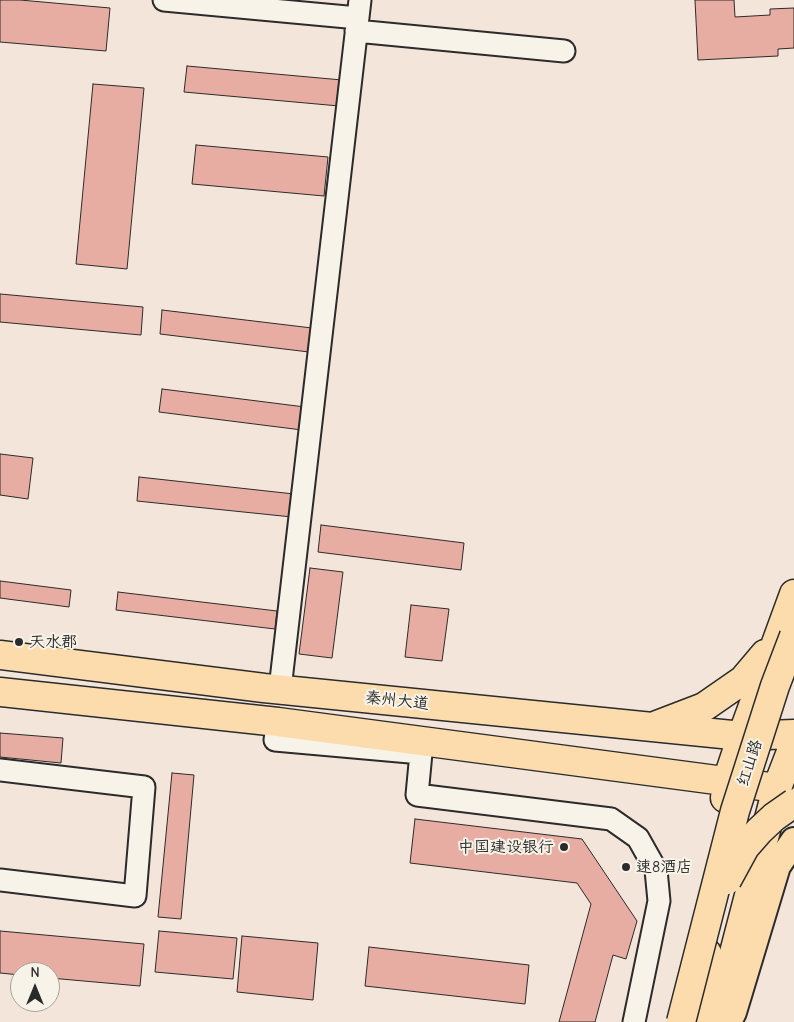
<!DOCTYPE html>
<html>
<head>
<meta charset="utf-8">
<style>
	body { margin:0 }
	#map { position:relative; width:794px; height:1022px; overflow:hidden; background:#f4e5da; font-family:"Comic Neue",sans-serif }
	canvas { display:block }
	.north { position:absolute; left:10px; top:962px; width:50px; height:50px; box-sizing:border-box; background:#f7f3e8; border:1px solid #a5a39c; border-radius:50%; rotate:0deg; font-size:14px; font-weight:700; line-height:20px; text-align:center; color:#2b2b2b }
	.north::after { content:''; display:block; margin:auto; width:18px; height:22px; background:#2b2b2b; clip-path:polygon(50% 0,100% 100%,50% 72%,0 100%) }
</style>
</head>
<body>
<div id="map">
<canvas width="794" height="1022"></canvas>
<div class="north">N</div>
</div>
<script>
const ctx = document.querySelector('canvas').getContext('2d');
ctx.lineJoin = 'round';
function fillPath(path, color) { ctx.fillStyle = color; ctx.fill(path, 'evenodd'); }
const poly = rows => new Path2D(rows.map(r => 'M' + r).join(''));
function strokePath(path, color, width, dash) { ctx.strokeStyle = color; ctx.lineWidth = width; ctx.lineCap = dash ? 'butt' : 'round'; ctx.setLineDash(dash || []); ctx.stroke(path); }
function write(font, color, halo, rows, align = 'center') {
  ctx.font = font + ' "Comic Neue","LXGW WenKai TC",sans-serif'; ctx.lineWidth = 4; ctx.setLineDash([]); ctx.textBaseline = 'middle'; ctx.strokeStyle = halo; ctx.fillStyle = color; for (const [text, x, y, turn = 0] of rows) {
    ctx.save(); ctx.translate(x, y); ctx.rotate((+turn || 0) * Math.PI / 180); ctx.textAlign = isNaN(turn) ? turn : align; if (halo) ctx.strokeText(text, 0, 0); ctx.fillText(text, 0, 0); ctx.restore();
  }
}
const building = poly([
	[0,0,20,0,110,8,106,51,0,42,0,0],
	[695,0,734,0,735,17,770,15,770,9,794,8,794,48,778,49,778,56,698,60,695,0],
	[187,66,342,80,339,106,184,92,187,66],
	[93,84,144,88,127,269,76,264,93,84],
	[196,145,328,157,324,196,192,184,196,145],
	[0,294,143,307,141,335,0,322,0,294],
	[162,310,312,328,309,352,160,334,162,310],
	[162,389,305,407,302,430,159,412,162,389],
	[0,454,33,458,28,499,0,495,0,454],
	[139,477,294,494,292,517,137,501,139,477],
	[321,525,464,543,461,570,318,552,321,525],
	[310,568,343,572,332,658,299,654,310,568],
	[0,581,71,590,69,607,0,598,0,581],
	[118,592,277,611,275,629,116,610,118,592],
	[411,605,449,609,442,661,405,657,411,605],
	[0,733,63,738,61,763,0,757,0,733],
	[172,773,194,775,181,919,158,917,172,773],
	[415,819,582,839,637,921,626,959,613,955,595,1022,559,1022,591,904,577,883,410,863,415,819],
	[0,931,144,944,140,986,50,978,50,972,20,972,20,975,0,973,0,931],
	[159,931,237,938,233,979,155,972,159,931],
	[242,936,318,943,313,1000,237,992,242,936],
	[369,947,529,965,525,1004,365,986,369,947]
]);
const minor = poly([
	[164,0,358,18],
	[356,31,564,51],
	[280,689,360,0],
	[278,722,275,740,421,753,417,795,611,819,638,838,656,870,659,901,634,1022],
	[0,770,144,787,135,896,0,880]
]);
const major = poly([
	[728,1022,733,1012,777,866,794,841]
]);
const highway = poly([
	[0,655,264,688,742,736,794,734],
	[0,692,278,722,777,788],
	[657,725,704,707,743,680,765,654],
	[725,798,727,781,742,736,794,594],
	[702,1022,701,1012,707,953],
	[716,1022,777,788,794,744]
]);
const highwayBridge = poly([
	[727,880,745,847,759,831,774,817,794,803],
	[681,1022,735,811,775,686,794,636]
]);
const markers = [
	[19,642,5,"#2b2b2b"],
	[564,847,5,"#2b2b2b"],
	[626,867,5,"#2b2b2b"]
];
const poiNames = [
	["天水郡",29,642],
	["中国建设银行",554,847,"right"],
	["速8酒店",636,867]
];
const streetNames = [
	["秦州大道",397,701,6],
	["红山路",750,763,-72]
];
fillPath(building, '#e7ada3');
strokePath(building, '#2b2b2b', 1);
strokePath(minor, '#2b2b2b', 25);
strokePath(major, '#2b2b2b', 30);
strokePath(highway, '#2b2b2b', 31);
strokePath(minor, '#f7f3e8', 21);
strokePath(major, '#fcdcac', 26);
strokePath(highway, '#fcdcac', 28);
strokePath(highwayBridge, '#2b2b2b', 31, []);
strokePath(highwayBridge, '#fcdcac', 28);
for (const [x, y, r, color] of markers) { const dot = new Path2D(); dot.arc(x, y, r, 0, 2 * Math.PI); ctx.fillStyle = color; ctx.fill(dot); strokePath(dot, '#f7f3e8', 2); }
write('16px', '#2b2b2b', '#f7f3e8', poiNames, 'left');
write('16px', '#2b2b2b', '#f7f3e8', streetNames);
</script>
</body>
</html>
